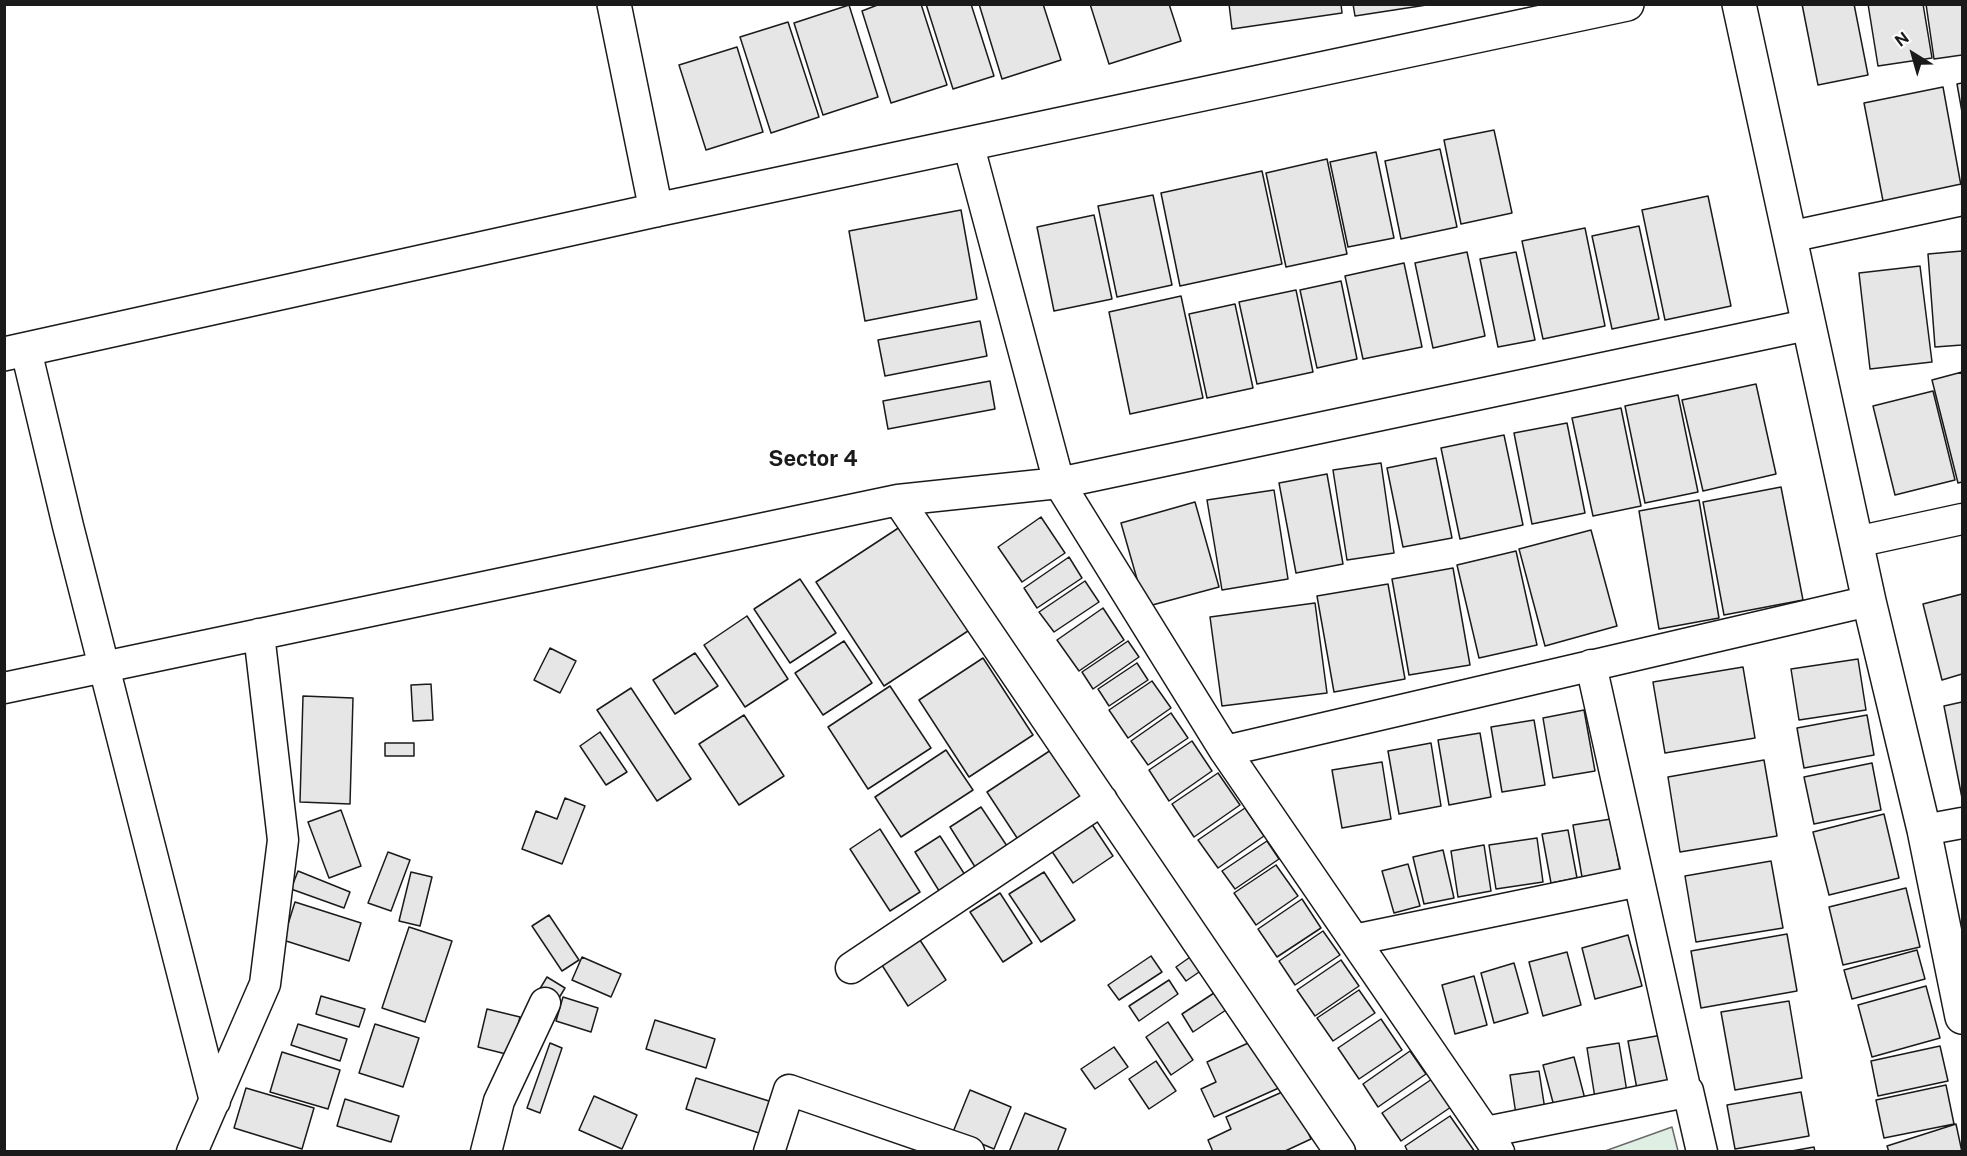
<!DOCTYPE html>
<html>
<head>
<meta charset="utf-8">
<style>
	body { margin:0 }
	#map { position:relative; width:1967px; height:1156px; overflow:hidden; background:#fff; font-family:"Public Sans",sans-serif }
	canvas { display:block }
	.frame { position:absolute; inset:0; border:6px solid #1a1a1a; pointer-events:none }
	.north { position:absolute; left:1883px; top:24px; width:60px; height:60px; -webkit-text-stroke:4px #fff; paint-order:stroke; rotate:323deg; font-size:16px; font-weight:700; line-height:24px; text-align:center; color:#1a1a1a }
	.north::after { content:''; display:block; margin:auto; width:21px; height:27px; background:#1a1a1a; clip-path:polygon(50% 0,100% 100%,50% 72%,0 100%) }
</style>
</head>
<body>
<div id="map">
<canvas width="1967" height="1156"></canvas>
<div class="frame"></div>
<div class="north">N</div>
</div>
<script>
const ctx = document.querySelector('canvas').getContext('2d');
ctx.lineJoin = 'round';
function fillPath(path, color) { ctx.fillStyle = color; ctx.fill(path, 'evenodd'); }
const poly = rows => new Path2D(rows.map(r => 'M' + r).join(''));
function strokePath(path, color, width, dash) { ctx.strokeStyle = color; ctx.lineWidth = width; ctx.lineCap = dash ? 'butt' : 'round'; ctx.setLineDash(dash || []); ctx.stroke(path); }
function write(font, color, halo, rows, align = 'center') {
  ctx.font = font + ' "Public Sans",sans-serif'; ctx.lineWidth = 4.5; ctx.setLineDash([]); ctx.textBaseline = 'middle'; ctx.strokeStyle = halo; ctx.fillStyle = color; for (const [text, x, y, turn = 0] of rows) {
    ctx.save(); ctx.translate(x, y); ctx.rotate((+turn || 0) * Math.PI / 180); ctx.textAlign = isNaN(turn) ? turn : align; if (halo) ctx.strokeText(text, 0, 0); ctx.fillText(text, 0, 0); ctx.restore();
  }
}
const green = poly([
	[1672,1127,1678,1151,1605,1151,1672,1127]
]);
const building = poly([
	[880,4,921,4,947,85,891,103,862,11,880,4],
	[926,4,971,4,994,76,953,89,926,4],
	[979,4,1043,4,1061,60,1002,79,979,4],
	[1090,4,1169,4,1181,41,1109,64,1090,4],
	[1229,4,1341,4,1342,13,1232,29,1229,4],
	[1353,4,1433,4,1355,16,1353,4],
	[1802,4,1854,4,1868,75,1818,85,1802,4],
	[1868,4,1923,4,1932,58,1878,66,1868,4],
	[1926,4,1962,4,1962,55,1934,59,1926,4],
	[849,5,878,97,823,115,794,23,849,5],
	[788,22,819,117,771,133,740,37,788,22],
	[737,47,763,132,706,150,679,65,737,47],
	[1962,83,1962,112,1957,84,1962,83],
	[1943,87,1962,191,1884,206,1864,103,1943,87],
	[1494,130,1512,213,1461,224,1444,140,1494,130],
	[1440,149,1457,227,1401,239,1385,161,1440,149],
	[1376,152,1394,238,1348,247,1330,162,1376,152],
	[1327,159,1347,254,1286,267,1266,173,1327,159],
	[1262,171,1282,264,1180,286,1161,193,1262,171],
	[1153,195,1172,285,1117,297,1098,206,1153,195],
	[1708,196,1731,306,1665,320,1642,210,1708,196],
	[961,210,977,299,865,321,849,231,961,210],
	[1094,215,1112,299,1054,311,1037,227,1094,215],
	[1639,226,1659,319,1612,329,1592,236,1639,226],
	[1585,228,1605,326,1543,339,1522,241,1585,228],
	[1962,251,1962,345,1935,347,1928,254,1962,251],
	[1467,252,1485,336,1433,348,1415,263,1467,252],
	[1516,252,1535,340,1498,347,1480,259,1516,252],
	[1404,263,1422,347,1363,359,1345,276,1404,263],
	[1920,266,1932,362,1870,369,1859,273,1920,266],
	[1341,281,1357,359,1317,368,1300,290,1341,281],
	[1296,290,1313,372,1257,384,1239,302,1296,290],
	[1181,296,1203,398,1130,414,1109,312,1181,296],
	[1235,304,1253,388,1207,398,1189,314,1235,304],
	[980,321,987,356,885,376,878,340,980,321],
	[1962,372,1962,482,1958,483,1932,380,1962,372],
	[990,381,995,409,888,429,883,401,990,381],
	[1756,384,1776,474,1703,491,1682,400,1756,384],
	[1933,391,1955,480,1895,495,1873,406,1933,391],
	[1678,395,1698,492,1645,503,1625,406,1678,395],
	[1621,408,1641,506,1593,516,1572,418,1621,408],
	[1567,423,1585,513,1532,524,1514,433,1567,423],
	[1504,435,1523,525,1460,539,1441,448,1504,435],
	[1436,458,1452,538,1403,547,1387,468,1436,458],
	[1381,463,1394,553,1347,560,1333,470,1381,463],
	[1327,474,1343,564,1296,573,1279,483,1327,474],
	[1781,487,1803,600,1724,615,1703,502,1781,487],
	[1274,490,1288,579,1222,590,1207,500,1274,490],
	[1699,500,1719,618,1659,629,1639,511,1699,500],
	[1195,502,1219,587,1145,607,1121,523,1195,502],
	[1041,517,1065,553,1022,582,998,547,1041,517],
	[903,525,971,629,884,686,816,582,903,525],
	[1591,530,1617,626,1545,646,1519,549,1591,530],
	[1516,551,1537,645,1479,658,1457,565,1516,551],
	[1069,557,1082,578,1037,608,1024,588,1069,557],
	[1453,568,1470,665,1409,675,1392,579,1453,568],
	[800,579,836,633,790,663,754,609,800,579],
	[1085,581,1099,602,1054,632,1039,612,1085,581],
	[1388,584,1405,679,1334,692,1317,596,1388,584],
	[1962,594,1962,674,1942,680,1923,604,1962,594],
	[1315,603,1327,693,1222,706,1210,617,1315,603],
	[1103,608,1124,640,1079,671,1057,640,1103,608],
	[747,616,788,679,745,707,704,645,747,616],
	[844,641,872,683,823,715,795,673,844,641],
	[1128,641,1139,657,1093,689,1082,672,1128,641],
	[550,648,576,661,560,693,534,680,550,648],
	[695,653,718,686,675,714,653,680,695,653],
	[983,658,1033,735,969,777,919,700,983,658],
	[1858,659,1866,710,1799,720,1791,669,1858,659],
	[1137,663,1148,680,1109,706,1098,689,1137,663],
	[1743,667,1755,738,1665,753,1653,682,1743,667],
	[1152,681,1171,708,1128,738,1109,710,1152,681],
	[431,684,433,720,413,721,411,685,431,684],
	[890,686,931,748,868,789,828,727,890,686],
	[631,688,691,779,657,801,597,710,631,688],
	[303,696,353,698,350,804,300,802,303,696],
	[1962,702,1962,798,1944,706,1962,702],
	[1584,710,1595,771,1553,778,1543,718,1584,710],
	[1171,713,1188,738,1148,765,1131,741,1171,713],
	[744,715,784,776,739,805,699,744,744,715],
	[1867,715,1874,755,1804,768,1797,728,1867,715],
	[1534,720,1545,785,1502,792,1491,727,1534,720],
	[600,732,627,772,606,785,580,746,600,732],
	[1480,733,1491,797,1449,805,1438,740,1480,733],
	[1192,741,1212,771,1169,801,1149,770,1192,741],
	[385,743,414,743,414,756,385,756,385,743],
	[1431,743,1441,806,1399,814,1388,751,1431,743],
	[946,750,973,790,901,837,875,797,946,750],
	[1051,750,1087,805,1023,847,987,792,1051,750],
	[1764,760,1777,836,1680,852,1668,777,1764,760],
	[1382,762,1391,819,1342,828,1332,770,1382,762],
	[1872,763,1881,810,1814,824,1804,777,1872,763],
	[1218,773,1240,805,1194,837,1172,804,1218,773],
	[565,798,585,806,562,864,522,849,536,811,557,819,565,798],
	[981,807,1009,849,977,870,950,827,981,807],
	[1245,808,1264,836,1218,868,1198,840,1245,808],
	[341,810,361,866,329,878,308,822,341,810],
	[1884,814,1899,878,1829,895,1813,832,1884,814],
	[1611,819,1620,870,1582,877,1573,825,1611,819],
	[1091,823,1113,856,1073,883,1051,850,1091,823],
	[880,829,920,892,890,911,850,849,880,829],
	[1568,830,1577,878,1551,883,1542,834,1568,830],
	[940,836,967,878,941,894,915,852,940,836],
	[1537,838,1543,882,1496,889,1489,845,1537,838],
	[1267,841,1279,859,1235,889,1222,871,1267,841],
	[1484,845,1491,891,1458,897,1451,851,1484,845],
	[1443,850,1454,898,1424,904,1413,857,1443,850],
	[388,852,410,860,391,911,368,903,388,852],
	[1771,861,1783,928,1696,942,1685,876,1771,861],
	[1408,864,1420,906,1394,913,1382,871,1408,864],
	[1276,865,1298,896,1256,925,1234,893,1276,865],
	[298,871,350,892,344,908,291,889,298,871],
	[411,872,432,877,420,926,399,921,411,872],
	[1044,872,1075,920,1041,942,1009,894,1044,872],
	[1906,888,1920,947,1843,965,1829,907,1906,888],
	[1000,893,1032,943,1003,962,970,912,1000,893],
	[1302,899,1321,928,1277,957,1258,929,1302,899],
	[295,902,361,923,349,961,283,940,295,902],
	[549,915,579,960,562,971,532,926,549,915],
	[409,927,452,941,425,1022,382,1008,409,927],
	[1323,931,1340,955,1295,985,1279,961,1323,931],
	[1787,934,1797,991,1701,1008,1691,951,1787,934],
	[1628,935,1642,986,1595,999,1582,948,1628,935],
	[918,937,946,980,908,1006,880,962,918,937],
	[1917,950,1925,979,1852,999,1844,970,1917,950],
	[1567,952,1581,1005,1543,1016,1529,962,1567,952],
	[1193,955,1202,970,1186,981,1176,967,1193,955],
	[1151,956,1162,972,1119,1000,1108,985,1151,956],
	[582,957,621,974,611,997,572,980,582,957],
	[1341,960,1359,986,1315,1016,1297,990,1341,960],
	[1514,963,1528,1013,1494,1023,1481,973,1514,963],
	[1474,976,1487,1025,1455,1034,1442,985,1474,976],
	[547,977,565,988,544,1023,526,1012,547,977],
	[1169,980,1178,994,1139,1021,1129,1006,1169,980],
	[1926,986,1940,1038,1872,1057,1858,1005,1926,986],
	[1359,990,1375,1013,1333,1041,1317,1018,1359,990],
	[1214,993,1226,1010,1193,1032,1182,1014,1214,993],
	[321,996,365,1009,359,1027,316,1014,321,996],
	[563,997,598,1008,591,1032,556,1021,563,997],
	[1789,1001,1802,1078,1735,1090,1721,1012,1789,1001],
	[487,1009,520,1017,510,1055,478,1047,487,1009],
	[1381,1019,1402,1050,1359,1079,1338,1048,1381,1019],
	[655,1020,715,1039,706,1068,646,1049,655,1020],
	[1168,1022,1193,1060,1171,1075,1146,1037,1168,1022],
	[298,1024,347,1039,340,1061,291,1045,298,1024],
	[375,1024,419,1038,403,1087,359,1073,375,1024],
	[1662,1035,1670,1083,1637,1089,1628,1041,1662,1035],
	[1259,1038,1281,1087,1214,1117,1201,1089,1216,1082,1207,1062,1259,1038],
	[550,1043,562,1048,540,1113,527,1108,550,1043],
	[1619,1043,1627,1092,1595,1098,1587,1048,1619,1043],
	[1940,1046,1948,1081,1878,1096,1871,1061,1940,1046],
	[1114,1047,1128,1067,1095,1089,1081,1069,1114,1047],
	[1410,1051,1426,1074,1378,1107,1363,1084,1410,1051],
	[282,1052,340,1070,328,1109,270,1092,282,1052],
	[1574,1057,1586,1103,1555,1110,1543,1065,1574,1057],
	[1156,1061,1176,1091,1149,1109,1129,1079,1156,1061],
	[1539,1071,1546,1116,1517,1121,1510,1075,1539,1071],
	[696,1078,772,1102,762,1134,686,1109,696,1078],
	[1432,1079,1451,1107,1401,1141,1382,1113,1432,1079],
	[1946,1085,1954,1124,1884,1138,1876,1100,1946,1085],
	[246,1088,314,1108,302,1149,234,1128,246,1088],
	[1289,1089,1311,1139,1283,1152,1213,1152,1208,1140,1231,1129,1226,1117,1289,1089],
	[970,1090,1011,1107,994,1149,953,1132,970,1090],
	[1801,1092,1809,1136,1735,1149,1727,1105,1801,1092],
	[594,1096,637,1115,622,1149,579,1130,594,1096],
	[345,1099,399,1116,391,1142,337,1126,345,1099],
	[1025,1113,1066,1129,1057,1152,1009,1152,1025,1113],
	[1450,1116,1475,1152,1408,1152,1405,1146,1450,1116],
	[1956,1124,1962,1152,1889,1152,1887,1146,1956,1124],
	[1814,1147,1815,1152,1786,1152,1814,1147]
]);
const street = poly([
	[968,143,1059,483,1225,751,1499,1152],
	[1789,237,1962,200],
	[26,350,68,526,215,1101],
	[898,500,1340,1152],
	[1856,542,1962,519],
	[1591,665,1686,1092,1688,1091,1702,1152],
	[4,688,898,500,1059,483,1807,325],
	[1225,751,1869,601],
	[1924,830,1962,823],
	[1354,940,1639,881],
	[851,968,1102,800],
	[1486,1132,1686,1092],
	[192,1152,265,984,283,840,259,634],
	[486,1152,499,1101,545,1003],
	[769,1152,789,1090,969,1152]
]);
const secondary = poly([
	[614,4,656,210],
	[1739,4,1869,601,1924,830,1962,1017],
	[4,354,656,210,1627,4]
]);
const districtNames = [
	["Sector 4",813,459]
];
fillPath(green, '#e0efe3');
strokePath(green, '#6a6a6a', 1.5);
fillPath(building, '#e6e6e6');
strokePath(building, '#1a1a1a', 1.5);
strokePath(street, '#1a1a1a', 33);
strokePath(secondary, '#1a1a1a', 36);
strokePath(street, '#fff', 30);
strokePath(secondary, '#fff', 33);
write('bold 22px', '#1a1a1a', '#fff', districtNames);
</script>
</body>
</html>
